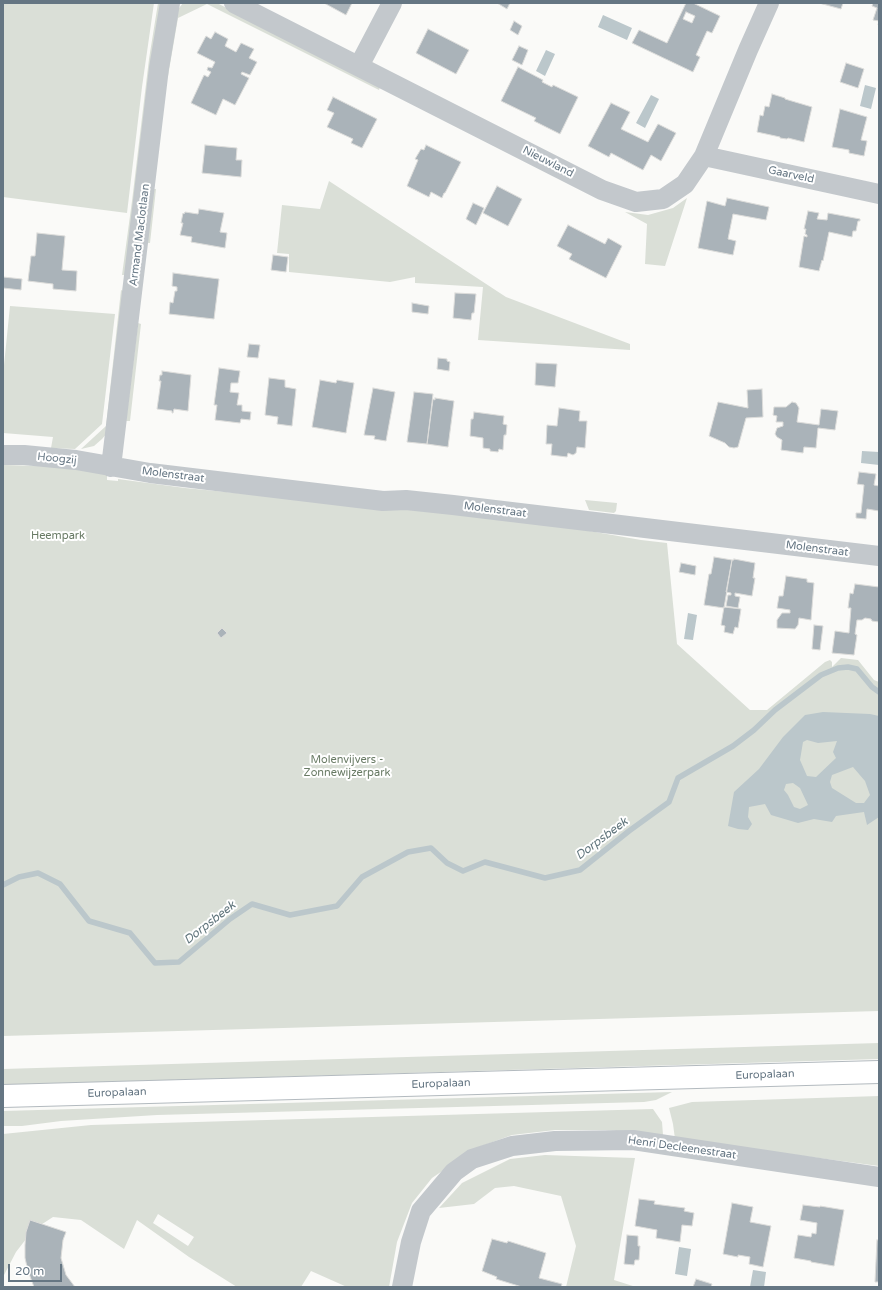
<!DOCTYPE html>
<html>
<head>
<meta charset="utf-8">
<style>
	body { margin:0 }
	#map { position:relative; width:882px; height:1290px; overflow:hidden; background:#fafaf8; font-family:"Varela Round",sans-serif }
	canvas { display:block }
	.frame { position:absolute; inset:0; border:4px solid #657683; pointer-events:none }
	.scale { position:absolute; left:8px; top:1264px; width:54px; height:18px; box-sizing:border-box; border:2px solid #657683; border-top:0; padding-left:5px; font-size:12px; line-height:14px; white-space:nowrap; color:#657683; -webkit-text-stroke:3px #fff; paint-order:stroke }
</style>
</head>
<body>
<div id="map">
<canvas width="882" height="1290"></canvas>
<div class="frame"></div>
<div class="scale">20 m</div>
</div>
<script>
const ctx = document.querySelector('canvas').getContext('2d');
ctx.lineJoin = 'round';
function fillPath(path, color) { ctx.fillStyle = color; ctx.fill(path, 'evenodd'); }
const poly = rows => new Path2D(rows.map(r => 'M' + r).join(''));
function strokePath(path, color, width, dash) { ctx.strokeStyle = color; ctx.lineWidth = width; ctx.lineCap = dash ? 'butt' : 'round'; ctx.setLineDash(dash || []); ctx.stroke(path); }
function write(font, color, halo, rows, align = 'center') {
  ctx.font = font + ' "Varela Round",sans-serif'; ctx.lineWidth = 4; ctx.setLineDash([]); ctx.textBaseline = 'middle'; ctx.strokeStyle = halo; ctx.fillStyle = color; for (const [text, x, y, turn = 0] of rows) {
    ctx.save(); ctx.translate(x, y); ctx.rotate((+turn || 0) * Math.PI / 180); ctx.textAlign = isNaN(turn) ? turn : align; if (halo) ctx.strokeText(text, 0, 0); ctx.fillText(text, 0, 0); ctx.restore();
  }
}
const green = poly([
	[3,3,154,3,142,87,127,213,3,197],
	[158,3,161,3,126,275,122,275,132,201,149,59],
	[183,3,217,3,380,87,379,90,207,4,178,18,168,76,166,76,176,12],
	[329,181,506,297,630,344,630,350,478,340,483,287,415,283,415,277,390,282,289,272,289,254,277,253,282,205,320,209],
	[153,189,156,189,150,243,146,243],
	[687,198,665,266,645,264,647,224,625,212,648,215,673,208],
	[121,290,125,292,108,432,102,439,94,446,81,449,106,426],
	[10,306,115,314,102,424,75,449,51,448,53,437,3,433,3,375],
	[138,323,141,324,130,421,126,421],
	[4,465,43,466,89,470,107,475,107,480,118,481,118,479,185,488,544,523,641,540,667,543,677,644,750,710,767,710,825,662,830,660,832,662,832,667,841,658,858,660,874,680,879,682,879,1011,3,1036],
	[585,500,617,503,616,511,614,513,589,510],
	[879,1043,879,1059,3,1085,3,1069],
	[672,1092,656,1100,644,1102,157,1115,61,1121,22,1126,3,1126,3,1111],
	[879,1096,879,1166,675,1139,673,1124,669,1108,692,1102],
	[653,1109,662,1122,663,1135,605,1130,555,1130,512,1135,476,1148,432,1178,412,1203,397,1242,389,1287,347,1287,311,1271,301,1287,237,1287,189,1257,137,1220,124,1249,81,1220,53,1217,33,1230,16,1252,3,1277,3,1134,91,1125],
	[158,1214,194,1237,188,1246,153,1223],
	[545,1155,635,1158,614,1280,636,1287,566,1287,576,1246,561,1196,514,1186,495,1188,474,1204,439,1208,462,1183,510,1159]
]);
const water = poly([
	[603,15,632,28,627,40,598,27],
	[546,50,555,54,545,76,536,71],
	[865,85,876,88,871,109,860,106],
	[651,95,659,99,645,128,636,123],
	[862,451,879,452,879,465,861,463],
	[688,613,697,615,693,640,684,639],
	[823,712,870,714,879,716,879,817,867,825,864,812,836,816,832,822,814,819,798,823,771,815,765,804,749,807,748,817,752,824,748,830,738,829,728,826,734,792,759,769,783,737,805,715],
	[807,740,818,743,837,741,833,752,836,758,816,777,807,776,800,760,803,742],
	[853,767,865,781,870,795,864,803,856,803,832,788,830,782,832,775],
	[793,783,800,788,808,805,800,809,794,807,788,795,784,790,786,784],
	[679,1247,691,1249,687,1276,675,1274],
	[753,1270,766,1272,764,1287,750,1287]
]);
const stream = poly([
	[3,885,19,877,38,873,60,884,89,921,130,933,155,963,179,962,230,919,252,904,290,915,337,906,362,877,408,852,431,848,447,863,463,871,485,862,545,878,580,870,629,831,669,802,678,778,733,746,754,730,775,710,821,675,838,668,848,667,857,669,872,687,879,692]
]);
const building = poly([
	[324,3,352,3,346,15,324,3],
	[497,3,510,3,507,9,497,3],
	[686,3,693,3,720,16,712,33,707,31,696,55,700,57,693,72,632,43,639,30,667,43,686,3],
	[686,12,695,16,692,23,683,19,686,12],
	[819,3,824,4,843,3,841,9,819,3],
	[873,3,879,3,879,25,878,25,879,21,873,20,877,8,872,6,873,3],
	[514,21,522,26,518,35,510,30,514,21],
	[428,29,469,50,456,74,416,53,428,29],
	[215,32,228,39,225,46,236,52,241,43,254,49,249,58,257,62,250,75,242,72,241,74,249,78,235,105,223,99,216,115,191,103,204,75,208,77,211,72,207,70,208,67,212,68,215,62,197,53,206,36,211,39,215,32],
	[519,46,528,50,522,65,512,60,519,46],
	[846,63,864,69,858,88,840,82,846,63],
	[518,67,543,80,542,82,552,87,553,85,578,97,560,134,534,121,536,118,501,101,518,67],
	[772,94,785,98,785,99,812,107,804,142,788,138,787,139,780,138,780,137,757,132,760,115,763,116,765,106,769,107,772,94],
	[333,97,377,119,362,148,351,143,353,139,327,127,334,113,327,110,333,97],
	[611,103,630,112,621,129,648,142,658,124,676,133,661,161,651,155,643,170,611,153,609,157,588,146,611,103],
	[840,109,867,117,861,140,867,141,864,156,849,153,849,150,832,147,840,109],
	[205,145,237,148,236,160,242,160,241,177,202,173,205,145],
	[426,145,461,162,445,193,444,193,442,198,431,192,429,197,407,186,418,160,415,159,421,149,424,150,426,145],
	[497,186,522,199,508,226,483,213,497,186],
	[727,198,769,207,766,220,733,214,728,239,736,241,733,255,698,248,707,201,725,206,727,198],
	[473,203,484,208,476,225,466,219,473,203],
	[199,209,224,213,220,232,227,233,225,248,191,242,192,237,180,235,183,223,181,223,183,213,184,214,185,212,198,214,199,209],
	[808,211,819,213,817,219,827,220,828,213,860,219,860,221,858,221,856,231,853,231,852,237,829,232,823,261,822,260,819,271,799,267,804,236,807,237,807,235,805,234,806,229,804,229,808,211],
	[568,225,605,244,608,238,622,246,606,278,569,259,572,254,557,246,568,225],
	[37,233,65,236,62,270,77,271,76,291,53,289,53,284,28,281,31,256,35,256,37,233],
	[273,255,288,257,286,272,271,270,273,255],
	[173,273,219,279,214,319,169,314,170,302,173,303,175,291,177,291,177,287,172,286,173,273],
	[3,277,22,279,21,290,3,288,3,277],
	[455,293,476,294,474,313,472,313,471,320,453,318,455,293],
	[412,303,429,306,428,314,412,312,412,303],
	[249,344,260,345,258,358,247,357,249,344],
	[438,358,447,359,447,361,450,362,449,371,437,369,438,358],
	[536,363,557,364,555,387,535,385,536,363],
	[219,368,240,371,238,383,231,383,230,392,239,393,237,405,242,405,242,411,251,412,250,420,241,419,240,423,215,420,217,405,214,405,219,368],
	[162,371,191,375,188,411,174,409,173,413,172,413,172,411,157,409,161,381,159,381,160,375,162,375,162,371],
	[269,378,285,380,285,387,296,389,292,426,277,424,278,417,265,415,269,378],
	[320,380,336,383,337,380,354,383,346,433,312,427,320,380],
	[373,388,395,392,386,441,374,439,375,436,364,435,373,388],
	[762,389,763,417,746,418,738,447,734,448,729,447,725,443,709,436,718,402,748,408,747,390,762,389],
	[414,392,433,394,427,444,407,442,414,392],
	[435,398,454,401,448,447,427,444,433,399,435,400,435,398],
	[792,402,796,403,799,408,797,422,819,425,821,409,838,411,835,430,818,428,816,448,804,447,803,453,781,450,782,440,777,437,775,434,777,428,783,426,783,422,776,422,777,416,773,415,774,407,786,407,792,402],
	[559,408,580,411,579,421,587,421,585,448,577,447,576,453,573,455,568,453,567,457,551,455,552,444,546,444,547,425,557,426,559,408],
	[474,412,504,416,503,424,507,425,506,435,504,435,503,450,499,449,498,452,490,451,490,449,483,448,483,438,470,436,471,419,473,419,474,412],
	[859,472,876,474,874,485,879,486,879,511,867,509,866,519,856,518,856,513,861,513,864,485,857,484,859,472],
	[714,557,732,560,724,608,704,605,709,574,711,574,714,557],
	[734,559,755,563,753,578,755,578,752,596,735,593,735,596,740,597,738,608,726,606,728,595,731,595,731,593,726,592,732,560,734,560,734,559],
	[681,563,696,566,695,575,679,572,681,563],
	[786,576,807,579,807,582,814,583,811,620,799,618,798,625,795,629,777,628,777,620,782,613,790,613,790,610,777,608,779,596,783,596,786,576],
	[855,584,879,587,879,622,872,621,871,619,865,618,862,620,857,620,855,634,857,635,854,655,832,653,835,631,849,633,851,608,848,608,850,593,853,594,855,584],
	[724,607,741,609,738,628,735,627,733,634,724,632,725,626,721,625,724,607],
	[814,625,823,626,820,650,812,649,814,625],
	[222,628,227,633,221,638,217,633,222,628],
	[639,1199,655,1201,654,1204,685,1208,684,1211,694,1213,692,1226,682,1225,680,1242,656,1238,657,1230,635,1226,639,1199],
	[732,1203,753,1207,750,1222,771,1226,763,1267,749,1264,750,1257,738,1255,738,1257,723,1254,732,1203],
	[803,1205,820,1207,820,1206,844,1210,834,1266,811,1262,811,1261,794,1258,798,1235,811,1237,812,1233,816,1234,817,1223,800,1220,803,1205],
	[30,1220,66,1232,63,1240,61,1258,66,1275,75,1287,34,1287,28,1271,25,1258,25,1245,26,1232,30,1220],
	[627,1235,638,1236,638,1246,640,1246,639,1260,635,1260,634,1265,624,1264,627,1235],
	[492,1239,507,1243,508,1241,546,1253,539,1278,562,1284,561,1287,522,1287,496,1279,497,1277,482,1271,492,1239],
	[877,1240,879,1240,879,1282,875,1282,877,1240],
	[696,1279,712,1284,711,1287,693,1287,696,1279]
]);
const minor = poly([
	[234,3,602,190,636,202,663,199,685,184,704,156,748,50,769,3],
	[359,66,392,3],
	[704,156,879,194],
	[3,455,24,455,76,460,150,473,383,501,406,500,453,505,879,556],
	[111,467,159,68,170,3],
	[402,1287,411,1242,421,1211,454,1172,472,1159,512,1146,555,1141,633,1140,879,1177]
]);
const secondary = poly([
	[3,1096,879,1072]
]);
const streetNames = [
	["Nieuwland",548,162,27],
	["Gaarveld",791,175,12],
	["Armand Maclotlaan",140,235,-83],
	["Hoogzij",57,459,6],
	["Molenstraat",173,475,7],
	["Molenstraat",495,510,7],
	["Molenstraat",817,549,7],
	["Europalaan",765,1075,-2],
	["Europalaan",441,1084,-2],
	["Europalaan",117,1093,-2],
	["Henri Decleenestraat",682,1148,8]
];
const parkNames = [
	["Heempark",58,536],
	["Molenvijvers -",347,760],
	["Zonnewijzerpark",347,773]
];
const waterNames = [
	["Dorpsbeek",602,839,-37],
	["Dorpsbeek",210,923,-38]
];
fillPath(green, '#dadfd7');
fillPath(water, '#bbc7cb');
strokePath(stream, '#bbc7cb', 5.5);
fillPath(building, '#aab3b9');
strokePath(building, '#dcdcda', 1);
strokePath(secondary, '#b3babf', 24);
strokePath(minor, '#c3c8cc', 20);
strokePath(secondary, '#fff', 22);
write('11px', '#657683', '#fff', streetNames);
write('11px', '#687a64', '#fff', parkNames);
write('italic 12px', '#60757c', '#fff', waterNames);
</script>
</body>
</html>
